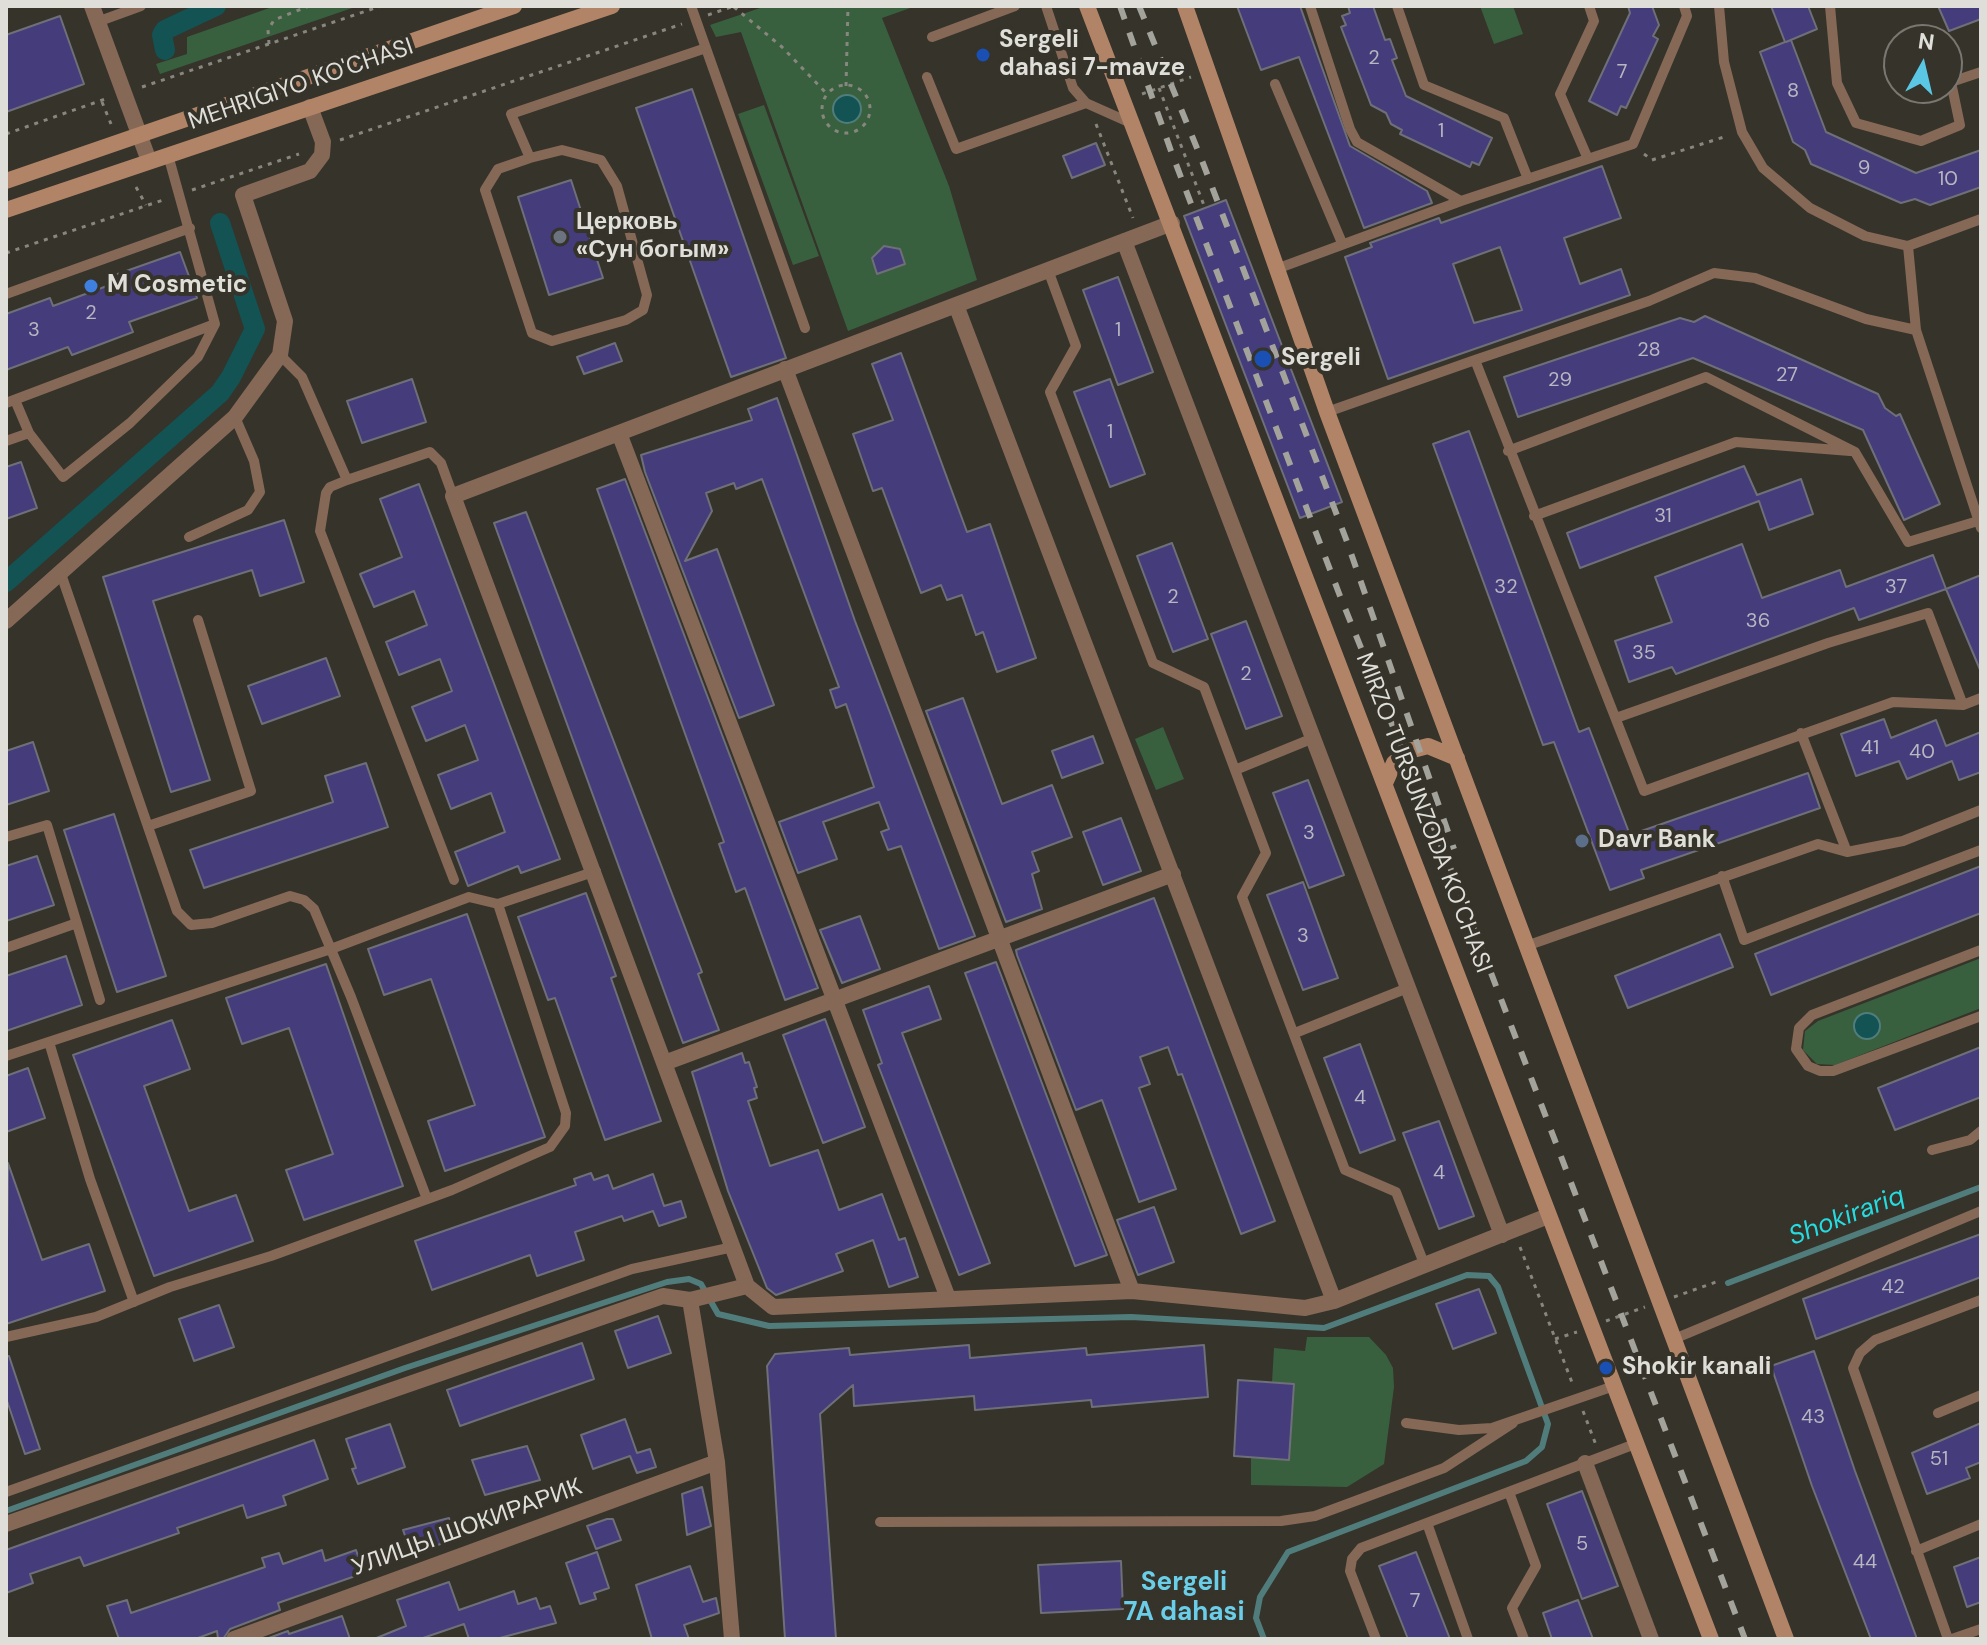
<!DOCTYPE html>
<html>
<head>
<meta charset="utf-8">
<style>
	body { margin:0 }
	#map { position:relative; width:1987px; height:1645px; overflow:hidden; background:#35332a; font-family:"DM Sans",sans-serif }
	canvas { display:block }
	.frame { position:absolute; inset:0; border:8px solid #dfded8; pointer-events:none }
	.north { position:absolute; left:1883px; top:24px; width:80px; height:80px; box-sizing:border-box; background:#35332a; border:2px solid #797770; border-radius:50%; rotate:8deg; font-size:22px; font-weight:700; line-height:32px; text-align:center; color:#dfded8 }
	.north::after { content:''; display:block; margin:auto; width:28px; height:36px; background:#5ac8e5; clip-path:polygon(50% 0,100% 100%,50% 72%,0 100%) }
</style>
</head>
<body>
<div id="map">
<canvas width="1987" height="1645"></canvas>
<div class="frame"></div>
<div class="north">N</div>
</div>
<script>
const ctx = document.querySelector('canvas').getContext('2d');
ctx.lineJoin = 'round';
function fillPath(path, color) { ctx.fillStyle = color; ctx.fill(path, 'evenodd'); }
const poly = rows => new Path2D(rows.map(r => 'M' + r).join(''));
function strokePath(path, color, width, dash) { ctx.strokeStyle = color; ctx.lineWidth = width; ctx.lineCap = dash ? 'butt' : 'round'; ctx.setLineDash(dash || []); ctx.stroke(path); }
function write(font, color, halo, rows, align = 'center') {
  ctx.font = font + ' "DM Sans",sans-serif'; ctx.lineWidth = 8; ctx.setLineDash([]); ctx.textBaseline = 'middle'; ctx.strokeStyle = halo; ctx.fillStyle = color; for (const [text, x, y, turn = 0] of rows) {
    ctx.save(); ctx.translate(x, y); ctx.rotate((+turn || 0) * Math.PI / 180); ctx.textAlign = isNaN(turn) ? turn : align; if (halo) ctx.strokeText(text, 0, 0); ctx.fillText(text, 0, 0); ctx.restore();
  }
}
const green = poly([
	[275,6,358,6,160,74,156,64,187,54,187,37],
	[766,6,916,6,882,18,949,186,977,280,848,331,741,32,716,37,710,25],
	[1480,6,1513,6,1523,34,1494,44],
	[764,105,819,256,793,265,738,114],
	[1163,727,1184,779,1156,790,1135,739],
	[1981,958,1981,1008,1835,1065,1817,1064,1803,1050,1805,1031,1818,1021],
	[1307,1337,1369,1337,1386,1355,1393,1368,1394,1387,1384,1464,1347,1487,1251,1485,1251,1457,1289,1459,1294,1384,1272,1382,1274,1348,1305,1351]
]);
const water = poly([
	'833 109a14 14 0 1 1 28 0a14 14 0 1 1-28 0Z',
	'1854 1026a13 13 0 1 1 26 0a13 13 0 1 1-26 0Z'
]);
const stream = poly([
	[1728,1283,1981,1187],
	[6,1511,405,1368,667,1282,689,1279,701,1284,718,1314,769,1326,1131,1317,1324,1328,1467,1275,1489,1276,1498,1287,1548,1424,1542,1447,1526,1461,1288,1552,1260,1597,1256,1618,1264,1639]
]);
const canal = poly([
	[165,50,162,35,165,30,216,6],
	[6,582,220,393,231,377,255,329,220,223]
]);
const building = poly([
	[1237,6,1300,6,1350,146,1427,191,1432,203,1364,228,1299,57,1261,70,1237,6],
	[1348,6,1373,6,1385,40,1390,39,1397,58,1392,60,1406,96,1492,138,1479,165,1472,162,1470,167,1400,134,1402,130,1391,124,1386,113,1371,105,1341,27,1346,25,1342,16,1350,13,1348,6],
	[1628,6,1652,6,1659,25,1653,36,1658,39,1626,108,1621,106,1617,115,1589,101,1630,13,1628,6],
	[1771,6,1808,6,1817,29,1786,42,1791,40,1826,132,1916,173,1981,150,1981,187,1930,205,1915,199,1901,203,1811,164,1805,150,1793,142,1760,52,1785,42,1771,6],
	[1938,6,1981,6,1981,19,1949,31,1938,6],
	[60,16,84,84,6,112,6,35,60,16],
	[692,89,786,358,731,377,636,108,692,89],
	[1096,143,1105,165,1072,178,1063,156,1096,143],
	[1602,166,1621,218,1564,238,1580,284,1621,269,1630,295,1388,379,1345,257,1372,247,1370,243,1439,218,1441,223,1602,166],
	[1500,247,1522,310,1474,323,1453,264,1500,247],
	[571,180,603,278,549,295,518,197,571,180],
	[1226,200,1342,502,1300,518,1184,216,1226,200],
	[884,246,900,249,905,264,877,274,872,258,884,246],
	[180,252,197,298,129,322,133,332,72,355,68,347,6,370,6,314,50,298,53,306,115,283,112,276,180,252],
	[1118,277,1153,372,1118,385,1083,290,1118,277],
	[1705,316,1878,394,1885,408,1896,416,1900,414,1940,504,1904,520,1863,430,1693,358,1518,417,1504,377,1680,318,1694,322,1705,316],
	[615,343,622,361,584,374,577,357,615,343],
	[901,353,967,532,990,524,1036,658,997,672,983,632,976,635,962,595,947,600,941,585,921,593,882,488,873,491,853,434,893,420,872,364,901,353],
	[412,379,426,422,362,443,347,401,412,379],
	[1110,379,1145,474,1110,487,1074,392,1110,379],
	[777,398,855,621,975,936,939,949,901,846,888,850,881,832,889,829,879,802,823,822,837,859,798,873,779,822,874,787,846,704,836,708,830,690,839,687,762,479,736,489,734,483,706,493,712,511,685,561,717,549,774,705,739,718,645,472,641,455,752,420,748,409,777,398],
	[1469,431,1579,732,1589,728,1630,835,1808,773,1820,808,1641,870,1644,878,1610,890,1554,742,1543,745,1433,444,1469,431],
	[21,462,37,508,6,519,6,467,21,462],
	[1744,466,1757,495,1801,479,1813,514,1769,530,1759,501,1580,568,1567,533,1744,466],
	[625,479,818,988,785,1000,745,888,736,892,719,844,724,842,597,489,625,479],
	[419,484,560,859,521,873,518,866,468,886,455,852,505,832,491,793,451,809,438,775,478,760,465,725,426,741,412,707,452,691,440,659,399,675,386,642,427,625,414,591,374,607,360,574,402,557,380,499,419,484],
	[526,512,702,972,698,974,719,1030,683,1043,494,523,526,512],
	[284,520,304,582,260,596,252,570,153,601,210,780,171,792,103,577,284,520],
	[1172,543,1208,639,1173,652,1137,556,1172,543],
	[1742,544,1762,598,1840,570,1846,587,1933,555,1946,589,1859,620,1854,608,1676,674,1672,667,1629,682,1615,641,1672,622,1655,577,1742,544],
	[1981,575,1981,672,1946,589,1981,575],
	[1246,621,1282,716,1246,729,1211,634,1246,621],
	[326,658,340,696,262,724,248,686,326,658],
	[963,698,1002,804,1052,785,1072,837,1032,852,1039,871,1032,874,1042,909,1006,922,926,711,963,698],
	[1884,719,1891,738,1936,720,1946,746,1981,732,1981,772,1959,780,1952,761,1907,779,1899,761,1856,776,1841,734,1884,719],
	[1093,736,1103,763,1062,778,1052,751,1093,736],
	[33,742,49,791,6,805,6,751,33,742],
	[366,763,388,827,204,888,190,850,333,802,325,776,366,763],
	[1308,780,1344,875,1309,888,1273,793,1308,780],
	[114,814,166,976,117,992,64,830,114,814],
	[1121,818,1141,871,1103,885,1083,832,1121,818],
	[37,856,54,905,6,921,6,866,37,856],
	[1981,866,1981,913,1771,995,1755,954,1981,866],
	[1303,882,1338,978,1303,990,1267,895,1303,882],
	[586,893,616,976,611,978,661,1121,605,1140,555,998,548,1000,518,917,586,893],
	[1154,898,1275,1221,1241,1234,1182,1074,1178,1075,1168,1047,1140,1057,1150,1084,1139,1088,1176,1189,1139,1202,1102,1100,1076,1110,1017,955,1016,950,1154,898],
	[467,914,545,1137,445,1171,428,1121,475,1105,431,979,384,995,368,949,467,914],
	[860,916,880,969,842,983,820,930,860,916],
	[1720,934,1733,967,1628,1008,1615,976,1720,934],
	[66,956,82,1005,6,1031,6,976,66,956],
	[996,962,1107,1255,1075,1266,965,973,996,962],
	[326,964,403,1186,304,1220,286,1170,333,1154,289,1028,242,1044,226,998,326,964],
	[929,986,941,1019,902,1033,990,1263,959,1275,878,1065,882,1063,863,1010,929,986],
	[825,1019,865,1127,823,1143,783,1035,825,1019],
	[172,1020,190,1069,144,1086,189,1211,236,1195,253,1241,154,1276,73,1055,172,1020],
	[1360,1044,1395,1140,1360,1153,1324,1058,1360,1044],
	[1981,1047,1981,1097,1895,1130,1878,1088,1981,1047],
	[742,1053,745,1063,749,1062,757,1087,754,1088,757,1098,748,1101,770,1166,818,1150,839,1210,882,1194,899,1240,905,1238,918,1277,889,1287,873,1240,836,1254,843,1271,776,1295,767,1288,728,1191,692,1072,742,1053],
	[28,1068,45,1118,6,1132,6,1076,28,1068],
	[1439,1121,1474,1216,1439,1229,1403,1133,1439,1121],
	[8,1163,42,1260,89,1244,105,1291,6,1324,8,1163],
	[591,1173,594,1180,608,1175,613,1189,653,1174,664,1206,681,1201,686,1217,659,1226,653,1211,624,1221,622,1216,575,1232,584,1260,537,1276,530,1255,432,1290,415,1241,576,1185,574,1179,591,1173],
	[1154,1207,1174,1262,1138,1275,1117,1220,1154,1207],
	[1981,1234,1981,1277,1816,1339,1803,1299,1981,1234],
	[1479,1289,1496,1333,1453,1349,1436,1304,1479,1289],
	[219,1305,234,1347,194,1361,179,1319,219,1305],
	[658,1316,671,1353,628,1368,615,1331,658,1316],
	[582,1343,594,1379,460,1426,447,1390,582,1343],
	[969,1345,970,1358,1086,1348,1087,1355,1204,1345,1208,1397,1092,1407,1091,1400,975,1410,974,1396,854,1406,853,1385,820,1414,836,1639,785,1639,767,1366,775,1354,849,1348,850,1355,969,1345],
	[1814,1351,1855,1471,1917,1639,1871,1639,1812,1486,1771,1366,1814,1351],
	[6,1356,9,1356,40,1449,25,1454,6,1398,6,1356],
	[1238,1380,1294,1384,1289,1460,1234,1456,1238,1380],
	[625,1419,637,1453,650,1449,656,1467,637,1473,630,1456,593,1469,581,1435,625,1419],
	[1981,1423,1981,1462,1966,1468,1970,1478,1927,1494,1912,1453,1981,1423],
	[390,1424,405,1467,358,1484,352,1469,356,1468,346,1439,390,1424],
	[314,1440,328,1479,283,1496,286,1505,247,1518,243,1505,177,1528,179,1533,84,1566,80,1557,30,1574,33,1583,6,1593,6,1550,314,1440],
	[527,1446,540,1480,485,1495,472,1460,527,1446],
	[702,1487,711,1526,687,1535,682,1494,702,1487],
	[1582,1491,1618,1586,1582,1599,1547,1504,1582,1491],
	[449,1518,456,1538,412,1555,403,1530,449,1518],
	[607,1519,613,1519,621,1540,596,1549,587,1526,607,1519],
	[322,1550,325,1561,356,1550,364,1573,278,1603,280,1610,230,1629,223,1639,218,1639,217,1631,195,1639,119,1639,107,1606,127,1600,131,1613,265,1567,262,1558,279,1553,283,1564,322,1550],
	[597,1552,609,1588,594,1593,596,1599,580,1604,566,1563,597,1552],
	[1416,1552,1450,1639,1408,1639,1379,1566,1416,1552],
	[1981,1557,1981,1602,1967,1607,1954,1567,1981,1557],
	[1121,1561,1123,1609,1041,1613,1038,1565,1121,1561],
	[690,1566,703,1602,716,1598,719,1613,684,1625,689,1639,652,1639,636,1585,690,1566],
	[449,1582,459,1610,514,1591,518,1604,536,1598,540,1609,550,1606,556,1623,496,1639,469,1639,464,1624,420,1639,374,1639,406,1626,397,1600,449,1582],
	[1578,1600,1593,1639,1552,1639,1543,1613,1578,1600],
	[342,1616,350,1639,266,1639,288,1631,289,1634,342,1616]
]);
const path = poly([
	[734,7,782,47,827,94],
	[708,15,734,6],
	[269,44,268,30,274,20,309,6],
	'822 109a24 24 0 1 1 48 0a24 24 0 1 1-48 0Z',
	[846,86,848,6],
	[142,87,381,6],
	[1159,88,1205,208],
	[1142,94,1191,77],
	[102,102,111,124],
	[1096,124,1133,218],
	[6,134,108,98],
	[340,140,682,24],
	[1644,154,1652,160,1727,136],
	[136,187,146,205],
	[192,190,299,154],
	[6,253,166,199],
	[1520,1247,1573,1385],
	[1674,1297,1716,1282],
	[1606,1321,1645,1307],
	[1555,1339,1577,1332],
	[1583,1411,1596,1445]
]);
const lane = poly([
	[691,6,805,328],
	[1046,6,1073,88,1086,103,1133,124],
	[1310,6,1350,129,1357,142,1461,201],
	[1397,6,1424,85,1504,118,1528,179],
	[1719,6,1724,62,1742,132,1763,168,1810,208,1865,236,1908,246,1981,219],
	[1830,6,1837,83,1856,123,1921,141,1960,125,1951,82,1981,72],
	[97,22,141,6],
	[932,37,1015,6],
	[927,77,956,149,1086,103],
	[1275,84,1342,243],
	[530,158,498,169,485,190,532,333,552,341,626,320,643,310,647,295,617,186,601,160,562,150,530,158,511,114,706,48],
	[1588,159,1560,94,1594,21,1589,6],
	[1908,246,1916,330,1981,528],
	[1279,268,1461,201,1633,144,1687,16,1684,6],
	[1048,270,1076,346,1050,392,1153,663,1204,687,1266,853,1242,897,1345,1170,1396,1192,1425,1266],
	[6,294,190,228],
	[280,355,302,377,347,480,430,452,441,463,453,496],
	[1475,360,1649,301,1714,273,1755,278,1866,319,1916,330],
	[6,403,215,324],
	[1327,412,1475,360,1644,791,1893,702,1963,705,1981,698],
	[29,433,63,477,130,423,198,357,215,324,168,155],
	[6,441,29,433,15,400],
	[1508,451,1706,377,1855,452,1908,542,1978,521],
	[347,480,330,487,326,493,320,531,454,880],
	[1534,516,1736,442,1850,451],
	[189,537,248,510,260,492,254,461,235,417],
	[61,574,177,911,191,925,212,923,290,896,304,900,314,909,351,997,427,1199],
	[1616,718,1828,643,1928,613,1963,705],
	[1801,733,1847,852],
	[1235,770,1311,739],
	[148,826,251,791,198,620],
	[6,837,47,825,100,1000],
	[1722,876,1744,940,1981,850],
	[1529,945,1818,844,1847,852,1903,841,1981,810],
	[6,948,74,924],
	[1981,950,1812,1015,1799,1028,1796,1049,1808,1066,1820,1071,1833,1071,1981,1016],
	[1295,1033,1405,989],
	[49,1042,90,1179,134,1302],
	[6,1056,331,949,469,897,498,904],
	[1932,1150,1970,1140,1981,1131],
	[6,1337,96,1317,170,1287,271,1256,452,1190,550,1147,565,1126,566,1113,498,904,596,871],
	[1674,1339,1981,1211],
	[1938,1413,1981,1395],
	[1406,1423,1459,1430,1492,1428,1614,1386],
	[6,1492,632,1269,733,1247],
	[1509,1492,1536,1566,1512,1608,1524,1639],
	[880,1522,1281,1521,1315,1516,1444,1468,1513,1423],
	[1427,1523,1468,1639],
	[1916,1551,1981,1524],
	[1376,1639,1350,1571,1352,1559,1361,1548,1635,1444],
	[1948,1639,1853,1368,1860,1353,1875,1340,1981,1300],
	[1952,1639,1981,1629]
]);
const street = poly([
	[92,6,149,161],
	[1172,223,453,496,747,1286,773,1307,1132,1291,1305,1308,1334,1301,1548,1216],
	[1124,241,1502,1235],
	[956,305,1334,1301],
	[785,369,1132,1291],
	[619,433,948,1298],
	[6,621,235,417,280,355,285,321,243,195,310,171,322,155,323,142,310,107],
	[667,1062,1173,874],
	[690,1300,747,1286],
	[1585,1463,1651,1639],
	[6,1524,663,1296,690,1300,717,1462,732,1639],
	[234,1639,717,1462]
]);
const secondary = poly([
	[1087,6,1711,1639],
	[1185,6,1327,412,1786,1639],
	[6,181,514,6],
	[6,210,612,6],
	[1386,781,1394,763,1409,751,1428,746,1457,758]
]);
const rail = poly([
	[1120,6,1171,151,1340,596,1464,902,1745,1639],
	[1139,6,1201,158,1346,539,1454,849]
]);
const markers = [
	[983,55,8,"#1a4fb4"],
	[560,237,8,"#6b7280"],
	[91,286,8,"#3f7fe0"],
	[1263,359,10,"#1a4fb4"],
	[1582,841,8,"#5c6f8a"],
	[1606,1368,8,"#1a4fb4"]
];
const numberNames = [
	["2",1374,59],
	["7",1622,73],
	["8",1793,92],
	["1",1441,132],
	["9",1864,169],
	["10",1948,180],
	["2",91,314],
	["3",34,331],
	["1",1118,331],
	["28",1649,351],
	["27",1787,376],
	["29",1560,381],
	["1",1110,433],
	["31",1663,517],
	["32",1506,588],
	["37",1896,588],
	["2",1173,598],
	["36",1758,622],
	["35",1644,654],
	["2",1246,675],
	["41",1870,749],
	["40",1922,753],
	["3",1309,834],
	["3",1303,937],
	["4",1360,1099],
	["4",1439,1174],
	["42",1893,1288],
	["43",1813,1418],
	["51",1939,1460],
	["5",1582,1545],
	["44",1865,1563],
	["7",1415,1602]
];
const poiNames = [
	["Sergeli",999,41],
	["dahasi 7-mavze",999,69],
	["Церковь",576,223],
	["«Сун богым»",576,251],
	["M Cosmetic",107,286],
	["Sergeli",1281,359],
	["Davr Bank",1598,841],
	["Shokir kanali",1622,1368]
];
const streetNames = [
	["MEHRIGIYO KO'CHASI",301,85,-19],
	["MIRZO TURSUNZODA KO'CHASI",1423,813,69],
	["УЛИЦЫ ШОКИРАРИК",467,1528,-20]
];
const waterNames = [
	["Shokirariq",1847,1217,-21]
];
const neighbourhoodNames = [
	["Sergeli",1184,1583],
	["7A dahasi",1184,1613]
];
fillPath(green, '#39603e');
fillPath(water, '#135354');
strokePath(water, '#507d7c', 2);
strokePath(stream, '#507d7c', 6);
strokePath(canal, '#135354', 20);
fillPath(building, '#443c7b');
strokePath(building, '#6f6f79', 2);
strokePath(path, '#88877f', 3, [4, 6]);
strokePath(lane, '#856856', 10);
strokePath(street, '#856856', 16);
strokePath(secondary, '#b28467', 16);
strokePath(rail, '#a3a29b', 6, [14, 14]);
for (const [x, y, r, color] of markers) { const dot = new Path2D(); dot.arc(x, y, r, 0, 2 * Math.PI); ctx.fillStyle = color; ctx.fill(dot); strokePath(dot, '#35332a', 3); }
write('20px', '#b8b6c1', null, numberNames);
write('bold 24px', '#dfded8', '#35332a', poiNames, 'left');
write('24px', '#dfded8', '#35332a', streetNames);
write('italic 26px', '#25dbdf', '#35332a', waterNames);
write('bold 26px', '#6bcee9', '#35332a', neighbourhoodNames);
</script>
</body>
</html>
